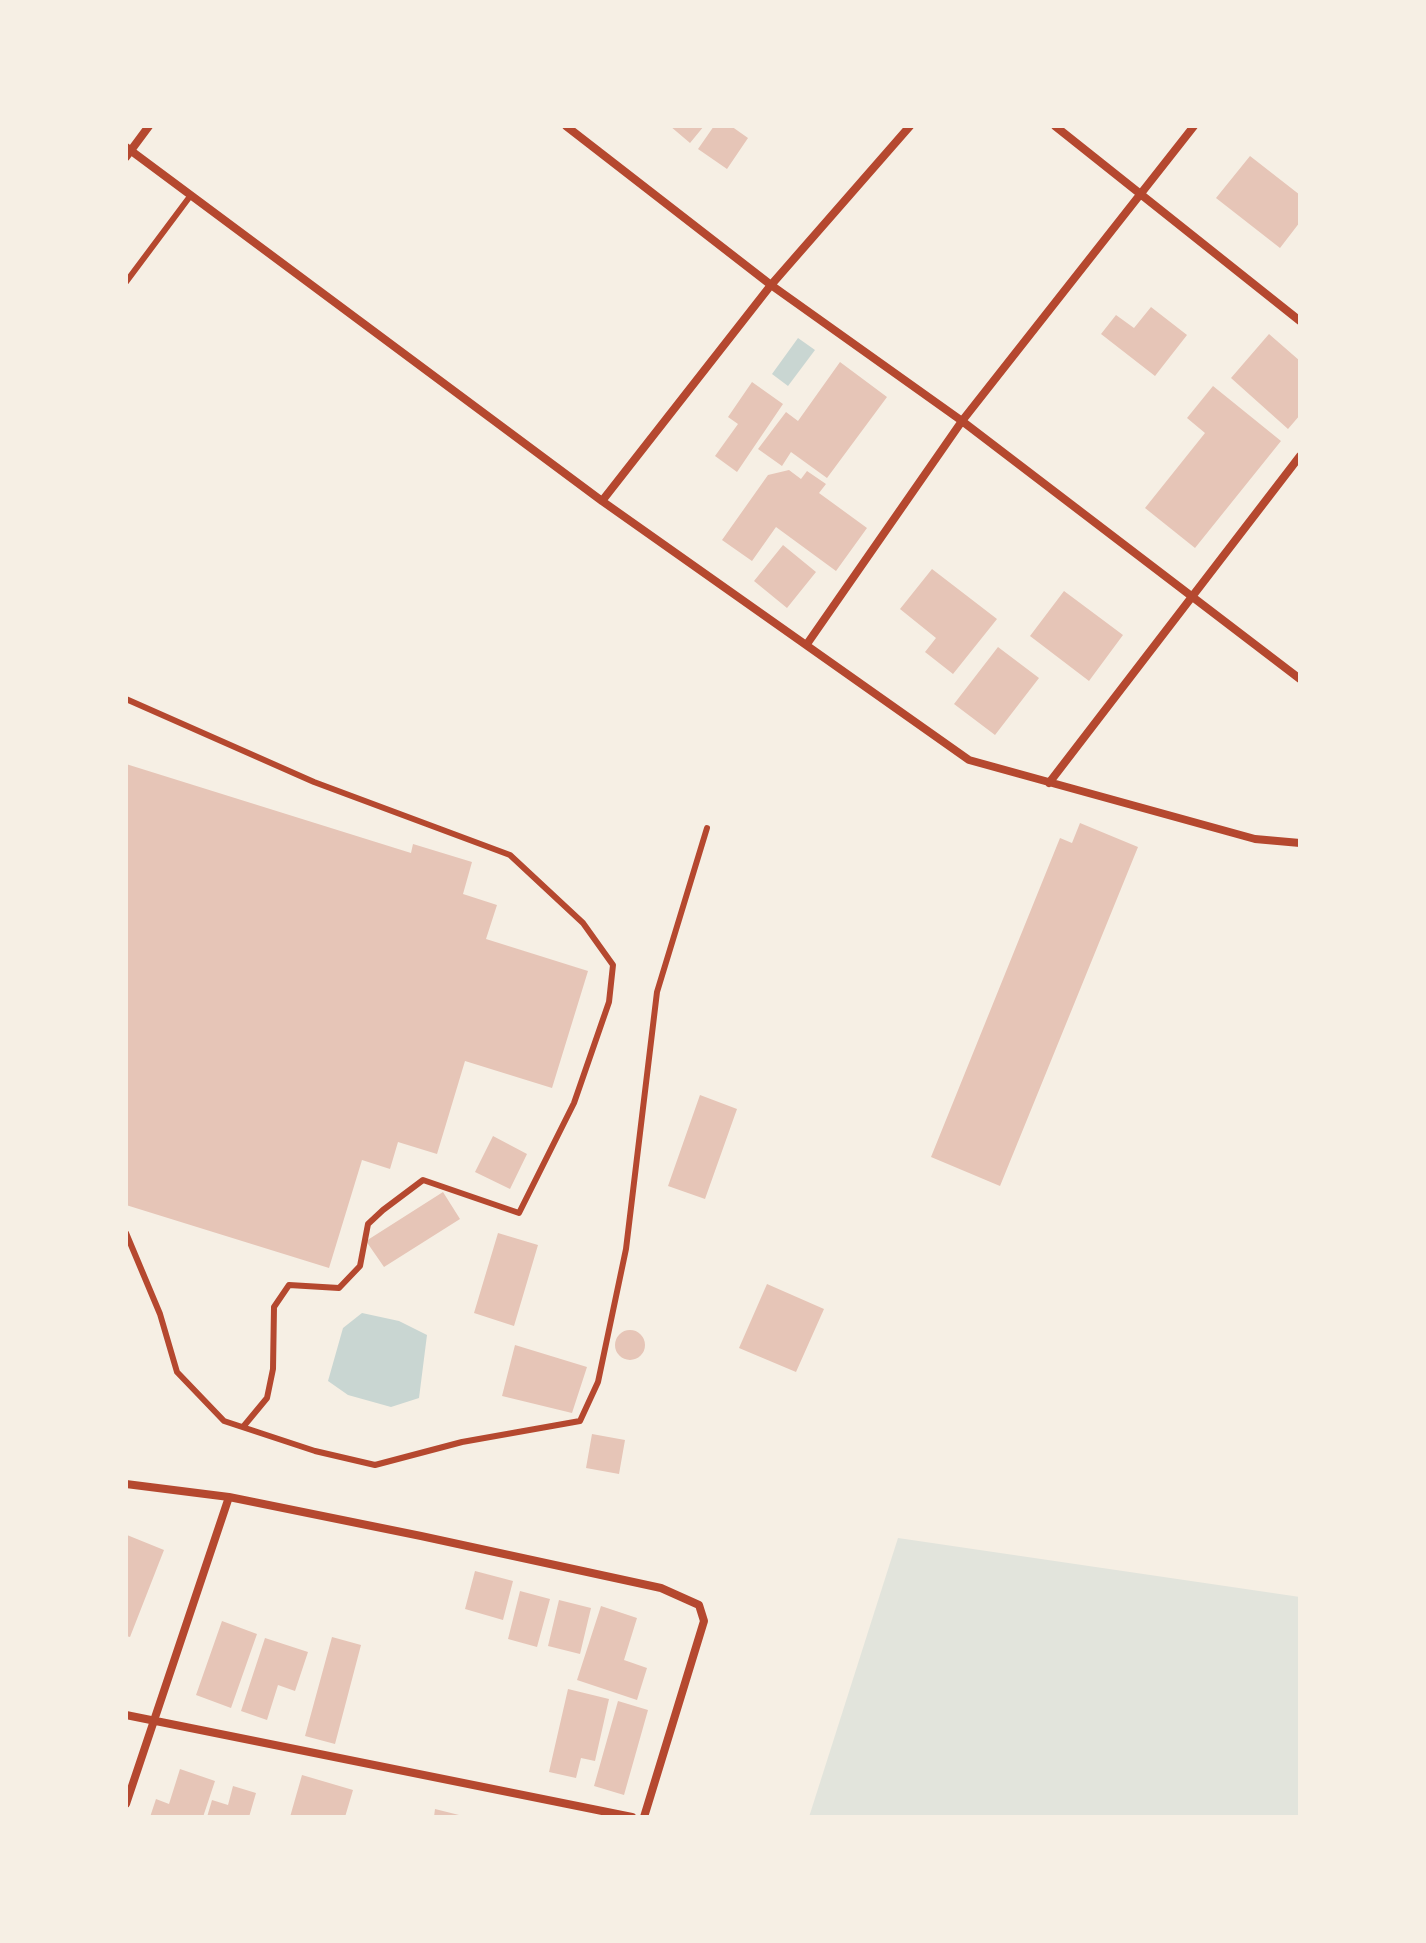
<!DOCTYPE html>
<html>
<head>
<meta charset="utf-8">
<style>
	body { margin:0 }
	#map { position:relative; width:1426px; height:1943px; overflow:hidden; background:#f6efe4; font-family:Lora,serif }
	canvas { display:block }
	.frame { position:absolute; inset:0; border:128px solid #f6efe4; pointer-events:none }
</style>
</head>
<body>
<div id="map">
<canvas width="1426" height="1943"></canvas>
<div class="frame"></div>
</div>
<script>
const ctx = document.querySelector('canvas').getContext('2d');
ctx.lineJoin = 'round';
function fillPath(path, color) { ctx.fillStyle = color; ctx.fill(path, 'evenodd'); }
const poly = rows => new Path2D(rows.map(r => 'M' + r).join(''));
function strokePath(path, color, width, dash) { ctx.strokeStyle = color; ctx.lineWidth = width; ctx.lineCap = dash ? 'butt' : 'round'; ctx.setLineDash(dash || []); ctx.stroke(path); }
const green = poly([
	[898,1538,1300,1597,1300,1817,809,1817]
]);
const water = poly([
	[798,338,815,350,788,386,772,374],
	[362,1313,399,1321,427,1335,419,1398,391,1407,348,1395,328,1381,343,1328]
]);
const building = poly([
	[670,126,704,126,690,143],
	[714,126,731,126,748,138,727,169,698,149],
	[1250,156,1300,195,1300,222,1280,248,1216,198],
	[1151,307,1187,335,1155,376,1101,334,1116,315,1134,328],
	[1269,334,1300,361,1300,415,1288,429,1231,378],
	[840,362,887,397,827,478,791,452,782,466,758,449,786,412,798,421],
	[752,382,783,404,737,472,715,456,738,424,728,417],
	[1213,386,1281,441,1195,548,1145,508,1205,433,1187,418],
	[789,470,801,479,807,471,826,484,819,493,867,528,836,571,776,527,752,561,722,540,768,475],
	[783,545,816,572,787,608,754,581],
	[932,569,997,619,953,674,925,652,936,638,900,609],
	[1064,591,1123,635,1089,681,1030,636],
	[998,647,1039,678,995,735,954,704],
	[126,764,411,853,413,844,472,862,463,894,497,905,486,939,588,971,552,1088,465,1061,437,1154,398,1142,390,1169,362,1160,329,1268,126,1205],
	[1080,823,1138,847,1000,1186,931,1157,1060,838,1072,843],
	[700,1095,737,1109,705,1199,668,1186],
	[493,1136,527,1154,510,1189,475,1172],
	[443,1192,460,1219,384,1267,366,1241],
	[498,1233,538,1245,514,1326,474,1313],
	[767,1284,824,1309,796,1372,739,1348],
	'615 1345a15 15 0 1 1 30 0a15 15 0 1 1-30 0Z',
	[515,1345,587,1367,572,1413,502,1396],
	[592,1434,625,1440,619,1474,586,1468],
	[127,1535,164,1550,130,1637,126,1636],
	[475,1571,513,1581,503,1620,465,1609],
	[520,1591,550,1599,537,1647,508,1639],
	[559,1600,591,1608,580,1654,548,1646],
	[601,1606,637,1618,624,1660,647,1668,637,1700,577,1680],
	[222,1621,257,1634,231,1708,196,1695],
	[332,1637,361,1645,335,1744,305,1736],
	[265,1638,308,1652,295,1691,278,1685,267,1720,241,1711],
	[568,1689,609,1699,595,1761,581,1758,576,1778,549,1772],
	[618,1701,648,1710,624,1795,594,1786],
	[180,1769,215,1781,203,1817,150,1817,156,1799,169,1804],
	[302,1775,353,1790,345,1817,290,1817],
	[233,1786,256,1793,249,1817,207,1817,212,1800,228,1805],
	[435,1809,463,1816,463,1817,434,1817]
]);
const service = poly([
	[126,282,191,195],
	[126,699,314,782,510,855,583,923,613,965,609,1002,574,1103,519,1213,423,1180,383,1210,368,1224,360,1266,339,1288,289,1285,274,1307,273,1369,267,1398,243,1427],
	[126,1233,160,1314,177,1372,224,1421,315,1451,375,1465,462,1442,580,1421,598,1382,626,1249,657,992,707,828]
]);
const minor = poly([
	[566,126,771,285,962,421,1300,679],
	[1055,126,1300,321],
	[126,147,602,501,969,760,1255,839,1300,843],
	[126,157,149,126],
	[602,501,771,285,910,126],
	[807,644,962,421,1194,126],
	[1049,783,1300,456],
	[126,1484,229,1497,421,1536,661,1588,699,1605,704,1621,644,1817],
	[126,1715,632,1817],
	[126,1804,229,1497]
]);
fillPath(green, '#e2e4dc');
fillPath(water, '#c9d6d2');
fillPath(building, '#e6c5b7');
strokePath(service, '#b5482f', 6);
strokePath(minor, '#b5482f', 8);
</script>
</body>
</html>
